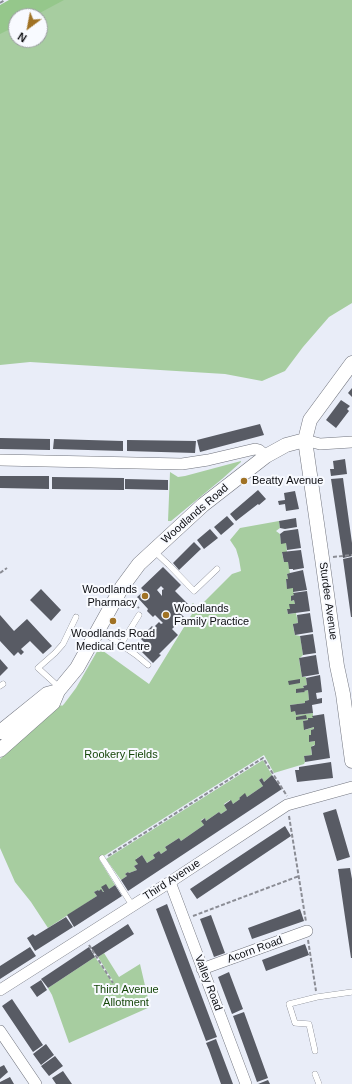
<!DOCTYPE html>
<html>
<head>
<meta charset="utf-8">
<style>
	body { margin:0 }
	#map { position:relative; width:352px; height:1084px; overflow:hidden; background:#e9edf8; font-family:Helvetica,sans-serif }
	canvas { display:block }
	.north { position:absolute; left:8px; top:8px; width:40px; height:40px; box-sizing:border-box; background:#f8faff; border:1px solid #9a9ca0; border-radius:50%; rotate:212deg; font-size:11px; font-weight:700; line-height:16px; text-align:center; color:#0d0e12 }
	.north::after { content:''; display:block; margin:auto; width:14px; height:18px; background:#a07224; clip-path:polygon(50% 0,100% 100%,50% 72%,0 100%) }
</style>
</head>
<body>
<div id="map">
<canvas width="352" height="1084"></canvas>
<div class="north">N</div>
</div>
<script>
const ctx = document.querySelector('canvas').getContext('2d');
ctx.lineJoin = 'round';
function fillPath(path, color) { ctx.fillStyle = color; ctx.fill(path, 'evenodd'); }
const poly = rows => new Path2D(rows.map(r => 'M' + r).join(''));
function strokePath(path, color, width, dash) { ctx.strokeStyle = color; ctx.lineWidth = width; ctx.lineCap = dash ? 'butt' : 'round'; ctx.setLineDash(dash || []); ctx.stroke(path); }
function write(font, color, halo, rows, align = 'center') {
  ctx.font = font + ' Helvetica,sans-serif'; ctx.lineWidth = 4; ctx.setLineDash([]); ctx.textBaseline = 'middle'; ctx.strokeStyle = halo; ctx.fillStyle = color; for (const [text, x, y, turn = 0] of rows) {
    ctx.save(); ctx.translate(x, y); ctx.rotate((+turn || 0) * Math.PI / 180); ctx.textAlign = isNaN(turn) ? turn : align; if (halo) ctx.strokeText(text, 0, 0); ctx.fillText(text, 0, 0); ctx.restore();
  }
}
const green = poly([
	[59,0,352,0,352,303,329,317,303,347,285,371,262,381,225,374,30,362,0,365,0,29,16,21,16,40,40,40,40,16,27,16],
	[241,462,222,479,171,521,168,521,170,472,178,477,185,476,241,461],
	[279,521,280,528,276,531,280,534,281,543,286,543,287,552,282,553,284,562,288,562,290,573,287,574,288,579,286,580,287,588,293,588,294,595,291,596,291,601,294,600,295,604,290,604,290,609,287,609,288,614,296,613,298,623,294,624,293,626,295,635,300,636,303,655,299,659,302,677,306,677,307,685,303,686,304,688,296,693,304,692,304,691,308,690,309,700,305,701,305,703,290,705,291,711,295,711,296,715,313,713,313,718,308,718,308,720,303,721,305,730,314,727,314,729,311,730,311,735,309,736,309,742,315,741,315,745,313,745,311,750,312,755,304,756,305,762,304,764,274,773,264,755,99,859,115,885,109,889,101,887,104,892,103,892,101,890,99,891,98,890,94,892,97,896,48,928,31,902,15,882,0,848,0,759,61,705,62,706,64,704,76,688,99,648,149,684,192,614,188,609,193,603,198,608,232,574,241,571,239,559,236,549,230,540,240,528],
	[263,760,272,775,264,782,262,778,259,780,263,786,247,797,245,794,239,798,240,799,233,804,230,800,224,804,227,810,221,814,219,812,206,821,205,818,201,820,204,825,181,841,179,838,165,847,167,850,161,854,159,851,153,855,155,858,147,863,142,855,136,859,138,864,134,866,137,870,129,873,128,872,125,874,127,876,121,880,106,859],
	[104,953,119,977,140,964,150,1007,69,1043,52,995,48,988,95,957,112,982,113,981,98,957]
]);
const forest = poly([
	[9,0,64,0,34,16,16,16,16,26,0,34,0,5]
]);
const building = poly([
	[352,388,352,397,348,393],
	[341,400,350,406,347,409,349,411,336,428,326,420],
	[260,424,264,435,200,452,197,440],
	[0,438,50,439,50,450,0,449],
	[54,439,123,441,123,451,53,449],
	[127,440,196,441,195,453,127,451],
	[345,459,347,474,331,476,330,469,334,469,333,461],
	[0,476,49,476,49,489,0,488],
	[52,477,124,478,124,490,52,489],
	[343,478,352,543,352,556,343,558,331,479],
	[125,479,168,480,168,490,125,489],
	[258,490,266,499,259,505,258,504,236,521,230,514],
	[295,491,299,509,286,511,285,504,279,505,278,501,285,500,284,493],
	[227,516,234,524,221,535,214,527],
	[296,518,297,527,285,529,280,528,279,521],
	[210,529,218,538,204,549,197,540],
	[298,529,301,548,287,550,286,543,281,544,280,534,284,531],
	[194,542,201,549,179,570,173,563],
	[301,550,304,568,293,570,293,569,289,569,288,562,284,562,282,552],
	[352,557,352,617,351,617,343,559],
	[163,567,181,585,175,591,189,605,180,613,184,617,172,629,178,635,159,654,161,655,153,663,139,649,145,643,140,638,152,626,155,630,157,628,155,626,159,622,161,624,163,623,155,615,153,617,147,611,148,609,137,597,144,591,141,588],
	[161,586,164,589,162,590,162,596,157,590],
	[303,570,307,590,293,592,293,588,287,589,286,579,288,579,287,574,290,573],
	[41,589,61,610,51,621,30,600],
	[307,591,310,611,288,614,287,609,290,609,289,604,295,604,294,600,291,601,291,596,294,595,293,593],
	[310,613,313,632,295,635,293,625,293,624,298,623,297,615],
	[0,615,14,631,27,619,52,646,43,654,30,641,21,649,24,652,21,655,18,652,14,656,0,641],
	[313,634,316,653,303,655,300,636],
	[316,655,319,674,302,677,299,658],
	[0,659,8,668,0,676],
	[320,675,322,692,316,693,317,699,322,698,322,703,312,705,313,713,296,715,295,711,291,712,290,705,305,703,305,701,309,700,308,690,304,691,305,692,296,693,296,689,304,688,303,686,307,685,306,678],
	[300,679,300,683,289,685,288,681],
	[324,714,330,758,305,762,304,756,312,755,311,747,315,745,315,741,309,742,309,735,311,735,311,730,314,729,314,727,304,730,303,721,308,720,308,718,313,718,312,716],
	[306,715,307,719,296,720,296,717],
	[331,762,333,778,297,782,295,770,299,770,299,767],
	[272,775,282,789,128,891,121,880,127,876,125,874,128,872,129,873,137,870,134,866,138,864,135,860,142,855,147,863,155,858,153,855,159,851,161,854,167,850,165,847,179,838,181,841,204,825,201,821,205,818,206,821,219,812,221,814,227,810,224,805,231,800,233,804,240,799,239,798,245,793,247,797,263,786,259,780,262,778,264,782],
	[336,809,350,857,337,861,323,813],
	[285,826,291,836,197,899,190,889],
	[350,868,352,879,352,958,351,958,338,869],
	[106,884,109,889,115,885,122,896,74,927,67,915,97,896,94,892,98,890,99,891,101,889,103,892,104,892,101,887],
	[167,904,217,1037,206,1041,156,909],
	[300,909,304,921,252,939,248,928],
	[211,915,225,953,214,957,200,919],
	[66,917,73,927,35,951,27,938,33,934,35,936],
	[128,924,134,934,98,957,91,948],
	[305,944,309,955,266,971,262,960],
	[30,947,36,956,0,979,0,966],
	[89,947,95,957,48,988,41,979],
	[229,972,243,1009,232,1014,218,977],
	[41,980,47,990,37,997,30,987],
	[12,999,43,1045,33,1052,2,1006],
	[244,1012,268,1078,257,1082,233,1016],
	[216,1039,230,1076,233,1084,221,1084,209,1050,206,1043],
	[46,1044,54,1055,41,1065,33,1054],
	[55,1056,63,1066,49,1076,41,1066],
	[4,1065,8,1072,0,1079,0,1067],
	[63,1071,72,1084,56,1084,52,1078],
	[10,1077,14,1084,0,1084,0,1082],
	[268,1080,270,1084,258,1084]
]);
const path = poly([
	[0,3,5,0],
	[333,557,352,555],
	[0,573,7,568],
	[128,600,139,608],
	[289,816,306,922],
	[108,856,263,758,287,796],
	[193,916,299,876],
	[308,940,316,991],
	[89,945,113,983]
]);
const service = poly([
	[154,551,169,565,194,591,217,569],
	[100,630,136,655,148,665],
	[121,644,139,615],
	[0,686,3,684],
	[60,688,38,668,55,653,63,644,76,617],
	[102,858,132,905],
	[315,1051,309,1024,295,1023,289,1004,317,997,352,992],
	[315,1074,319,1084]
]);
const minor = poly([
	[305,440,320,444,352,442],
	[0,460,182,464,208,460,255,449,259,450,266,456],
	[170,882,246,1084],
	[202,969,307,931],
	[0,990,170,882,287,805,352,787],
	[0,1031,36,1084]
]);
const tertiary = poly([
	[352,363,310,420,305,440,322,558,337,666,343,694,352,761],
	[0,732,47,694,58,691],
	[0,750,53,703,58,691,77,668,122,587,139,564,203,505,266,456,286,445,305,440]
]);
const markers = [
	[244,481,4,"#a07224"],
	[145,596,4,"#a07224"],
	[166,615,4,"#a07224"],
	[113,621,4,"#a07224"]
];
const poiNames = [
	["Beatty Avenue",252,481],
	["Woodlands",137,590,"right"],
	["Pharmacy",137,603,"right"],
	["Woodlands",174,609],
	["Family Practice",174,622],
	["Woodlands Road",113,634,"center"],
	["Medical Centre",113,647,"center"]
];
const streetNames = [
	["Woodlands Road",195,514,-41],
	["Sturdee Avenue",328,601,82],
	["Third Avenue",172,880,-33],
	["Acorn Road",255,950,-20],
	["Valley Road",208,983,69]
];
const parkNames = [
	["Rookery Fields",121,755],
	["Third Avenue",126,990],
	["Allotment",126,1003]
];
fillPath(green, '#a7cda0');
fillPath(forest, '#95c78b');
fillPath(building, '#585b64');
strokePath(service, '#71747e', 6);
strokePath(minor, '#71747e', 12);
strokePath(tertiary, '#71747e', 15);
strokePath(path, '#8b8d95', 2, [4, 2]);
strokePath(service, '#fff', 5.5);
strokePath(minor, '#fff', 11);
strokePath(tertiary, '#fff', 14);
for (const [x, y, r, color] of markers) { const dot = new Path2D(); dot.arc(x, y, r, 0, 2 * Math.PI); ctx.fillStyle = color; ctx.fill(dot); strokePath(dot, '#f8faff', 1.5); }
write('11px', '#0d0e12', '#f8faff', poiNames, 'left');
write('11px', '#0d0e12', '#f8faff', streetNames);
write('11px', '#154609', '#f8faff', parkNames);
</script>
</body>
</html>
